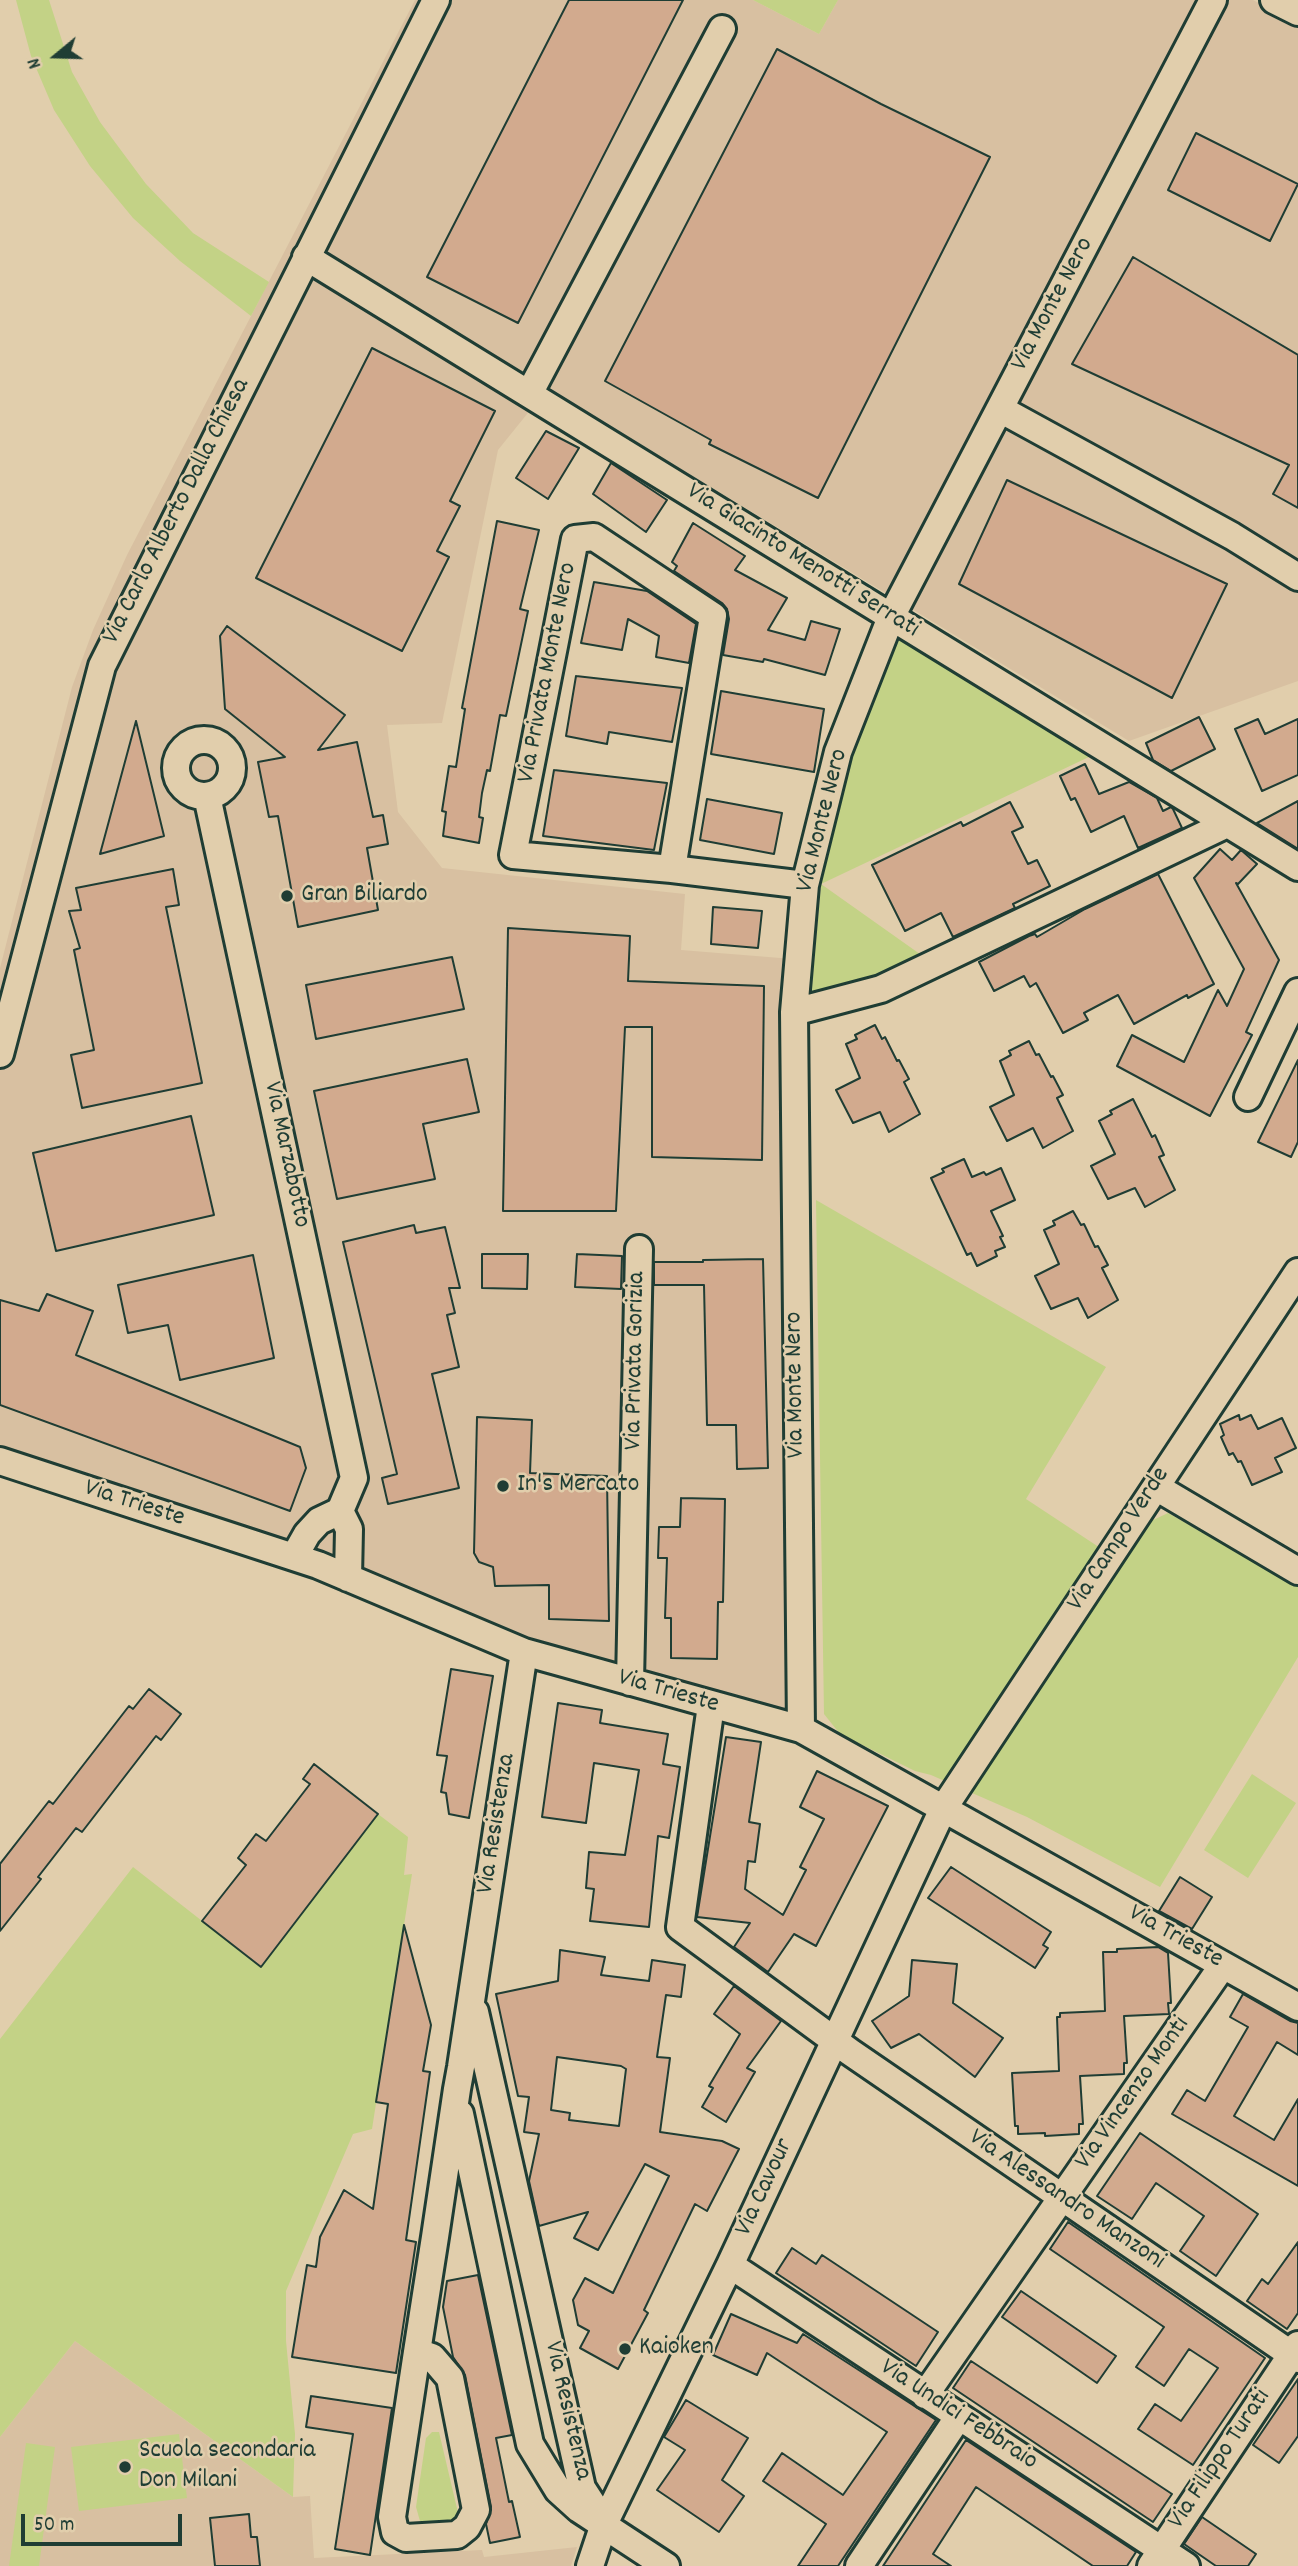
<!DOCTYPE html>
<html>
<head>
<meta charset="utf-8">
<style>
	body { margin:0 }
	#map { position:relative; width:1298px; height:2566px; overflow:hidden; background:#e1ceac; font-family:Dekko,sans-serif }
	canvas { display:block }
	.north { position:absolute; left:21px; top:21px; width:70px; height:70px; -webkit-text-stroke:5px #e1ceac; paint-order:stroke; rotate:251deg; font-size:19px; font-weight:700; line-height:28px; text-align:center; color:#1f3d34 }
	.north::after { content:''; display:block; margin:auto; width:24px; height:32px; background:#1f3d34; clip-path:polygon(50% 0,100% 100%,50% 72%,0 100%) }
	.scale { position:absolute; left:21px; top:2514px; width:161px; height:32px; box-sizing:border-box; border:4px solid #1f3d34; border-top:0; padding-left:9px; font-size:21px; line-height:24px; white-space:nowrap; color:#1f3d34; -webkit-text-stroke:5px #e1ceac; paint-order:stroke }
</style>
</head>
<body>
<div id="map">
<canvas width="1298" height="2566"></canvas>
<div class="north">N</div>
<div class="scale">50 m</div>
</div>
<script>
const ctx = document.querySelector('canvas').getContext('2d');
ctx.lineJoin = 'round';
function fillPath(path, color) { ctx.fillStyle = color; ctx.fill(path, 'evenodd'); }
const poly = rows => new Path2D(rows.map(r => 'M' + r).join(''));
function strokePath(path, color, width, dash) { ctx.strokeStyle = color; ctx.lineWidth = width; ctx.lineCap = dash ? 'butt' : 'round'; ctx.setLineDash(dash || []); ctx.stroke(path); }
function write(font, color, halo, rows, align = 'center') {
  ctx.font = font + ' Dekko,sans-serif'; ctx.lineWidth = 5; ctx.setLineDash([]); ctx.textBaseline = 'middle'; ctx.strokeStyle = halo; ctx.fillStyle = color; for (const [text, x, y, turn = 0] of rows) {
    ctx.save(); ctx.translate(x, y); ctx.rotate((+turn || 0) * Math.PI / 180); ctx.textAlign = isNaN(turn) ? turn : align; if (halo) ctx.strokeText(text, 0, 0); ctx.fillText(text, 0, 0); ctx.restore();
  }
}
const built = poly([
	[415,0,753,0,819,34,838,0,1253,0,1298,24,1298,681,1129,741,548,388,498,450,442,723,387,725,398,812,442,868,685,894,681,950,793,959,795,1721,524,1646,0,1453,0,968,72,687,93,630,127,555],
	[75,2341,293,2497,310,2496,314,2558,482,2550,484,2557,577,2547,571,2566,0,2566,0,2437]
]);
const green = poly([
	[16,0,49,0,72,72,100,122,146,184,193,233,269,282,251,316,180,261,133,218,90,166,54,110,31,56],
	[753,0,838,0,819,34],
	[898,637,1091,756,821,884,934,964,810,1008,821,885,852,754],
	[816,1200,1106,1367,1026,1499,1123,1563,1149,1522,1168,1513,1298,1587,1298,1657,1160,1887,1027,1817,931,1775,915,1771,840,1734,824,1714],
	[1252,1774,1296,1803,1248,1878,1204,1850],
	[378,1814,408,1837,404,1875,412,1874,372,2129,353,2134,286,2291,286,2341,295,2434,293,2497,75,2341,0,2437,0,2039,133,1867,261,1967],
	[432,2432,439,2432,459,2517,452,2523,426,2524,420,2521,416,2507,426,2438],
	[179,2434,187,2498,79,2511,71,2447],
	[26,2443,55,2447,39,2566,9,2566]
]);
const building = poly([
	[569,0,683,0,518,323,427,277,569,0],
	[777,49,881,104,990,157,818,498,709,444,711,440,605,381,777,49],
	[1196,133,1298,184,1270,241,1168,190,1196,133],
	[1133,257,1298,355,1298,508,1273,494,1289,465,1072,364,1133,257],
	[372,348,495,411,450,501,460,506,437,551,449,557,402,651,256,578,372,348],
	[546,431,579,448,548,499,516,478,546,431],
	[611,463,667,500,646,532,593,494,611,463],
	[1007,480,1227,584,1172,698,959,584,1007,480],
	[497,521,539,530,520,609,528,611,506,716,500,715,490,771,487,770,482,793,479,817,483,818,479,843,443,836,446,812,442,811,449,766,456,767,465,709,462,708,497,521],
	[693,523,745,556,735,570,787,598,768,630,805,640,811,621,840,629,825,675,764,659,763,662,723,655,729,619,727,609,722,603,674,571,677,566,672,562,693,523],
	[594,582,647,591,696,624,689,663,656,657,659,636,628,619,622,650,581,643,594,582],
	[227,626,345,715,318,750,357,742,373,817,383,815,388,844,367,848,378,910,298,927,278,816,269,817,258,762,285,757,225,709,220,636,227,626],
	[576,676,682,688,672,742,609,732,607,744,566,736,576,676],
	[721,691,824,709,814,772,711,754,721,691],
	[1199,717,1215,749,1171,771,1153,760,1146,743,1199,717],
	[1258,719,1265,734,1298,719,1298,775,1262,791,1235,729,1258,719],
	[136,721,164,836,100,854,136,721],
	[1085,764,1099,794,1129,782,1157,798,1163,811,1171,807,1173,809,1182,828,1138,848,1124,816,1091,832,1075,798,1071,800,1060,776,1085,764],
	[554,770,667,783,654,850,543,836,554,770],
	[707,799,782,813,774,854,700,840,707,799],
	[1298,801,1298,849,1257,823,1298,801],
	[1010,802,1023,827,1012,832,1028,864,1037,860,1050,886,1013,904,1015,908,953,937,941,913,905,931,872,865,961,822,963,826,1010,802],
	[1220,849,1232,860,1241,850,1257,864,1238,884,1236,883,1279,960,1246,1032,1252,1035,1210,1116,1117,1066,1132,1035,1184,1062,1218,990,1227,1006,1244,969,1194,878,1220,849],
	[173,869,179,905,166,907,202,1083,82,1108,71,1055,94,1050,74,950,80,948,69,911,81,910,76,888,173,869],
	[1158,874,1214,984,1188,998,1187,995,1134,1024,1118,995,1084,1013,1088,1020,1063,1033,1036,983,1030,987,1024,976,994,991,979,962,1029,936,1035,934,1037,937,1085,909,1158,874],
	[713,907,762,911,758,948,711,944,713,907],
	[508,928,630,936,628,981,764,986,762,1160,652,1157,652,1027,625,1027,616,1211,503,1211,508,928],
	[452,957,464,1009,316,1039,306,985,452,957],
	[875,1025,882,1039,885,1037,897,1061,899,1060,909,1079,904,1082,920,1114,889,1132,880,1112,853,1123,836,1090,860,1078,846,1044,857,1039,855,1035,875,1025],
	[1029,1041,1036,1055,1039,1054,1051,1077,1053,1076,1063,1095,1057,1098,1073,1131,1043,1148,1033,1128,1007,1141,990,1107,1014,1095,1000,1061,1011,1055,1009,1051,1029,1041],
	[467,1059,479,1112,423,1124,435,1179,337,1199,314,1091,467,1059],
	[1298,1060,1298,1142,1291,1157,1258,1142,1298,1060],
	[1133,1099,1152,1137,1155,1135,1164,1155,1159,1157,1175,1190,1145,1207,1135,1188,1108,1199,1091,1166,1115,1154,1099,1121,1112,1114,1110,1111,1133,1099],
	[191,1116,214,1215,56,1251,33,1153,191,1116],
	[964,1159,972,1177,984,1172,986,1175,1001,1168,1015,1200,991,1211,1003,1236,1000,1237,1005,1247,995,1251,997,1256,977,1266,971,1253,967,1255,931,1178,944,1172,942,1169,964,1159],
	[1073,1211,1081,1225,1084,1224,1095,1247,1098,1246,1108,1265,1102,1268,1118,1300,1088,1318,1078,1298,1051,1309,1035,1276,1059,1264,1044,1230,1055,1225,1053,1221,1073,1211],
	[414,1225,416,1233,445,1227,460,1288,449,1288,455,1313,447,1315,459,1367,432,1374,459,1488,388,1504,382,1478,397,1474,343,1242,414,1225],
	[482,1254,528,1254,527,1289,482,1288,482,1254],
	[577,1254,622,1256,621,1289,575,1287,577,1254],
	[253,1255,274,1358,180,1380,168,1325,128,1333,118,1285,253,1255],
	[763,1259,768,1468,737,1469,736,1425,707,1425,704,1285,654,1285,654,1262,703,1262,703,1260,763,1259],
	[47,1294,93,1311,76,1355,300,1447,306,1468,290,1511,0,1405,0,1300,39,1311,47,1294],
	[1239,1415,1240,1420,1251,1415,1258,1429,1282,1418,1296,1448,1275,1458,1282,1472,1252,1485,1241,1461,1238,1462,1233,1453,1229,1455,1221,1437,1224,1435,1220,1424,1239,1415],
	[477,1417,532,1420,530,1473,607,1476,609,1621,549,1619,549,1585,495,1586,493,1567,479,1562,474,1553,477,1417],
	[681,1498,725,1499,723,1602,718,1602,717,1659,671,1658,671,1618,665,1618,667,1558,658,1558,659,1527,680,1527,681,1498],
	[451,1669,493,1676,469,1818,449,1814,446,1793,441,1792,447,1756,437,1755,451,1669],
	[149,1689,181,1714,161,1740,156,1736,82,1832,76,1828,38,1877,41,1879,0,1931,0,1864,49,1801,53,1804,129,1706,133,1709,149,1689],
	[558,1703,602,1710,600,1723,668,1734,663,1764,680,1767,669,1838,658,1836,649,1927,590,1921,594,1889,586,1888,589,1852,625,1855,639,1770,594,1763,586,1823,542,1817,558,1703],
	[726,1737,761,1742,749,1822,760,1824,755,1862,748,1861,745,1889,783,1915,806,1870,800,1867,824,1819,800,1807,817,1771,888,1806,816,1946,794,1934,768,1972,734,1947,750,1923,697,1917,726,1737],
	[314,1764,378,1814,261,1967,202,1921,246,1865,238,1858,256,1834,266,1841,310,1784,303,1779,314,1764],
	[951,1867,1051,1932,1043,1945,1048,1948,1035,1968,928,1898,951,1867],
	[1180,1877,1212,1897,1192,1929,1159,1911,1180,1877],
	[404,1925,431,2025,423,2071,430,2072,406,2240,416,2242,396,2373,292,2357,307,2265,316,2267,320,2237,344,2190,373,2209,388,2104,376,2102,404,1925],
	[1158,1947,1168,1953,1171,2003,1168,2003,1169,2014,1124,2016,1127,2063,1124,2063,1124,2074,1080,2076,1083,2124,1079,2124,1079,2134,1045,2136,1045,2133,1018,2134,1018,2126,1015,2126,1012,2073,1059,2071,1057,2017,1060,2017,1060,2013,1105,2011,1103,1952,1117,1952,1117,1949,1158,1947],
	[560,1950,605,1957,601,1975,649,1981,652,1960,685,1965,681,1997,666,1995,657,2057,670,2058,660,2132,722,2141,739,2149,707,2211,695,2204,644,2310,648,2313,618,2369,580,2348,589,2331,578,2325,573,2300,585,2278,613,2293,669,2176,645,2164,598,2250,574,2238,588,2212,539,2226,529,2181,539,2134,524,2132,529,2097,518,2096,496,1994,558,1981,560,1950],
	[557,2057,621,2066,626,2069,619,2126,569,2120,570,2113,551,2110,557,2057],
	[912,1960,957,1964,953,2003,1003,2038,975,2077,919,2034,891,2048,872,2021,909,1996,912,1960],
	[734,1986,781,2021,747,2068,755,2072,726,2122,702,2107,713,2088,709,2086,740,2034,714,2014,734,1986],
	[1243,1994,1290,2021,1298,2023,1298,2055,1277,2042,1234,2116,1274,2140,1298,2099,1298,2186,1172,2114,1187,2090,1205,2101,1248,2027,1230,2017,1243,1994],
	[1140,2133,1258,2214,1216,2276,1180,2251,1204,2216,1156,2183,1132,2219,1097,2196,1140,2133],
	[1068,2222,1265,2358,1193,2465,1138,2429,1155,2404,1181,2421,1218,2368,1189,2349,1164,2386,1136,2367,1164,2327,1050,2249,1068,2222],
	[1298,2242,1298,2313,1287,2329,1247,2301,1262,2279,1268,2284,1298,2242],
	[792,2248,816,2264,822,2255,938,2332,916,2366,776,2273,792,2248],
	[478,2275,512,2435,496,2438,509,2502,512,2501,520,2537,490,2543,486,2524,491,2507,465,2375,453,2357,443,2307,447,2281,478,2275],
	[1021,2291,1116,2356,1097,2383,1002,2317,1021,2291],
	[731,2314,797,2343,803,2334,936,2420,838,2566,798,2566,826,2524,763,2481,782,2453,843,2495,887,2432,767,2353,757,2375,713,2355,731,2314],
	[971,2361,1172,2494,1153,2522,953,2388,971,2361],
	[1298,2379,1298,2436,1279,2463,1253,2445,1298,2379],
	[311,2396,392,2408,370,2555,335,2549,353,2434,306,2427,311,2396],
	[686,2400,748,2438,722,2480,744,2496,719,2532,657,2490,685,2450,664,2437,686,2400],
	[966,2440,1136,2552,1127,2566,1093,2566,976,2487,933,2554,951,2566,883,2566,966,2440],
	[249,2514,251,2537,257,2537,260,2566,215,2566,210,2518,249,2514],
	[1202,2517,1256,2554,1248,2566,1216,2566,1184,2544,1202,2517]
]);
const minor = poly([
	[1274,0,1298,12],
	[306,257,1298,867],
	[529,394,722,29],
	[1000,409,1232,536,1298,577],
	'176 768a28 28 0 1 1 56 0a28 28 0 1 1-56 0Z',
	[207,796,354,1478,340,1511],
	[672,869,713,616,594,537,575,539,513,855,672,869,805,885],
	[794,1012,881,989,1227,824],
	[0,1054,102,666,436,0],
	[1248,1097,1298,992],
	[0,1461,318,1565,524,1652,801,1729,1298,2007],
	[1156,1487,1298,1571],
	[340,1511,349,1529,348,1578],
	[294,1557,307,1534,319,1521,340,1511],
	[630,1682,639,1249],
	[711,1705,680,1927,850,2052,1298,2359],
	[801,1729,794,1012,805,885,838,752,891,617,1213,0],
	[475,2012,582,2488,600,2516],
	[460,2114,530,2444,558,2490,579,2509,666,2566],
	[730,2265,1186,2566],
	[417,2352,432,2357,450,2378,476,2510,467,2527,457,2535,406,2538,395,2532,392,2517,417,2352,435,2237,457,2089,461,2067,524,1652],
	[925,2395,1223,1965],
	[590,2566,604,2524,730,2265,943,1809,1298,1272],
	[859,2566,959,2416],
	[1151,2566,1298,2345]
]);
const markers = [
	[287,896,7,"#1f3d34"],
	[503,1486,7,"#1f3d34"],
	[625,2349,7,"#1f3d34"],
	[125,2467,7,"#1f3d34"]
];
const streetNames = [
	["Via Monte Nero",1054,305,-62],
	["Via Carlo Alberto Dalla Chiesa",178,512,-63],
	["Via Giacinto Menotti Serrati",802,562,32],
	["Via Privata Monte Nero",549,673,-79],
	["Via Monte Nero",824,821,-76],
	["Via Marzabotto",285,1155,78],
	["Via Privata Gorizia",637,1361,-89],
	["Via Monte Nero",797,1385,-91],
	["Via Trieste",134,1505,18],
	["Via Campo Verde",1120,1540,-57],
	["Via Trieste",668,1693,16],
	["Via Resistenza",498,1824,-81],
	["Via Trieste",1175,1938,29],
	["Via Vincenzo Monti",1134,2094,-55],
	["Via Cavour",766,2188,-65],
	["Via Alessandro Manzoni",1066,2201,34],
	["Via Resistenza",566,2411,77],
	["Via Undici Febbraio",958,2416,33],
	["Via Filippo Turati",1221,2460,-56]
];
const poiNames = [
	["Gran Biliardo",301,896],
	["In's Mercato",517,1486],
	["Kaioken",639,2349],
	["Scuola secondaria",139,2452],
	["Don Milani",139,2482]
];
fillPath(built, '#d8c0a1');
fillPath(green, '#c3d286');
fillPath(building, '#d2aa8e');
strokePath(building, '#1f3d34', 2);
strokePath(minor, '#1f3d34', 32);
strokePath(minor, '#e1ceac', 26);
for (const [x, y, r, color] of markers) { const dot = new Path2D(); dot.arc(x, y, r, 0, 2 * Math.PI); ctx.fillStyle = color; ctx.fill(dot); strokePath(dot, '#e1ceac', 2.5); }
write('26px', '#1f3d34', '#e1ceac', streetNames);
write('26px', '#1f3d34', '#e1ceac', poiNames, 'left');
</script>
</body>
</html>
